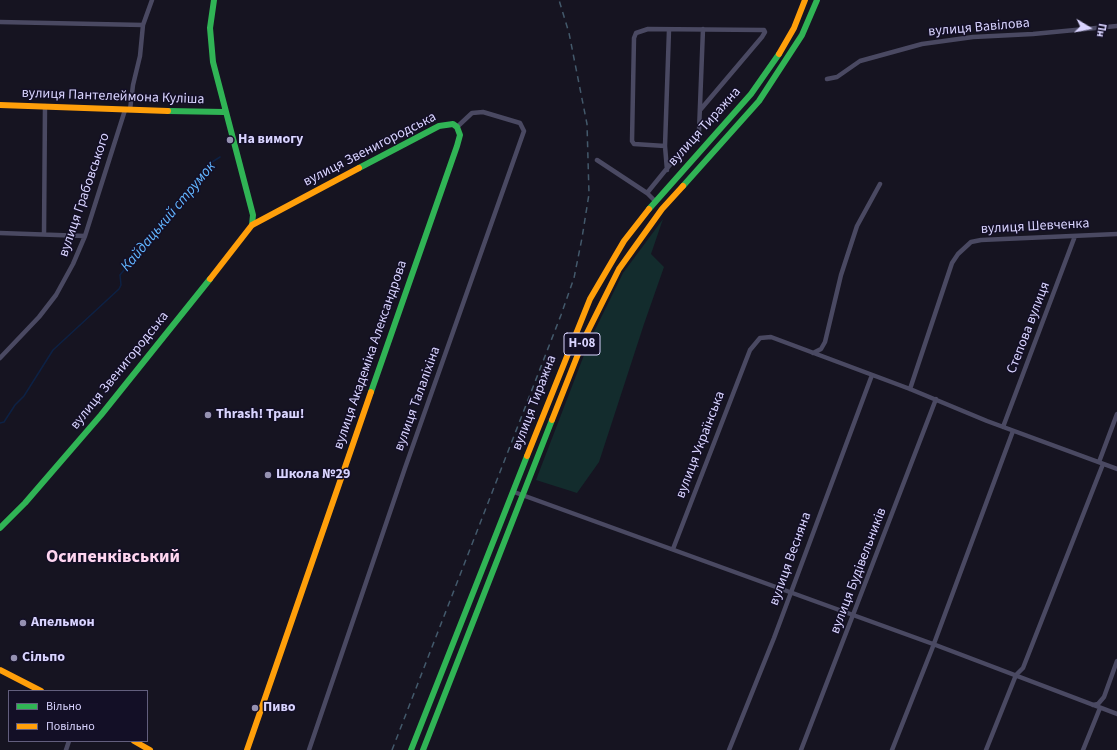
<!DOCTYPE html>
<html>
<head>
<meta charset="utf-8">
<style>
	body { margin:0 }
	#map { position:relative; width:1117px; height:750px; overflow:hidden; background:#161421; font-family:"Source Sans 3",sans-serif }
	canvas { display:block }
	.legend { position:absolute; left:8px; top:690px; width:140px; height:52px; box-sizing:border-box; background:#130f26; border:1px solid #625e7d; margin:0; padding:5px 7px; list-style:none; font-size:12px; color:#d9d4ff }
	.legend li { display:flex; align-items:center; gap:8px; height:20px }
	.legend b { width:20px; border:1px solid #625e7d }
	.north { position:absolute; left:1069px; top:8px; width:40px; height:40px; -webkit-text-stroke:3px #130f26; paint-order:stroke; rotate:100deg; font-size:11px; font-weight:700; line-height:16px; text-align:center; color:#d9d4ff }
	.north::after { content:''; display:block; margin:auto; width:14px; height:18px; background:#d9d4ff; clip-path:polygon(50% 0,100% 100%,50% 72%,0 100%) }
</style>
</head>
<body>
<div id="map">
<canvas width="1117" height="750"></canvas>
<ul class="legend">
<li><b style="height:5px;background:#30b455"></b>Вільно</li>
<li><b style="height:5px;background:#ff9f0a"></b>Повільно</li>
</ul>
<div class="north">Пн</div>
</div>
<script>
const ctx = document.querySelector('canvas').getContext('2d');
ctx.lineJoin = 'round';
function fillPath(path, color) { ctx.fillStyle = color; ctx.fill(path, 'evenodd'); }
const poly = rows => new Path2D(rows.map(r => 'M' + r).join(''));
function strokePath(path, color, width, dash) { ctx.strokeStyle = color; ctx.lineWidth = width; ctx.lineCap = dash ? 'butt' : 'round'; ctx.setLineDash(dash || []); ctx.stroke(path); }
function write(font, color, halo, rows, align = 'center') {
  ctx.font = font + ' "Source Sans 3",sans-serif'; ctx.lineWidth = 3; ctx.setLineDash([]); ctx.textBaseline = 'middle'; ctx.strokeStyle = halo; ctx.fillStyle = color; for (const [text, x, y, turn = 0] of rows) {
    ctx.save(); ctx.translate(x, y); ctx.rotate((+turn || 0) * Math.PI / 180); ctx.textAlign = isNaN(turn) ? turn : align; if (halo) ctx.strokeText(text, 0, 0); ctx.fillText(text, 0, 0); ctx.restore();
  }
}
const green = poly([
	[663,219,651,254,664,267,644,324,599,462,577,493,536,480,589,342,623,273]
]);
const stream = poly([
	[0,423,4,422,15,405,24,396,53,350,119,289,121,285,120,275,124,270,209,164,220,157]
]);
const street = poly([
	[0,22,143,25],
	[827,79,837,77,860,61,922,44,973,37,1033,34,1117,26],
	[130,110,133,85,140,56,143,25,152,0],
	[665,146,634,144,632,141,634,38,636,33,648,29,764,30,765,32,762,37,701,109],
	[597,160,647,193,655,201],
	[667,170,665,146,669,30],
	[647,193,673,161,696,139,699,131,703,29],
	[0,233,85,236],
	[44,234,45,106],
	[813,353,821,349,825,342,841,275,857,226,880,184],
	[0,358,39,317,56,295,73,264,85,236,125,110],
	[910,389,952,263,958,254,971,242,981,240,1117,234],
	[1003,427,1075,236],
	[1099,462,1117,414],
	[514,492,933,644,1117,714],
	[673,549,750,350,760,338,771,337,910,389,987,421,1117,469],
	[1093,705,1098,704,1104,697,1117,661],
	[66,750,69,741],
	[309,750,405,468,524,131,520,123,483,112,472,113,457,127],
	[729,750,774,638,872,375],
	[801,750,936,399],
	[892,750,932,649,1013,431],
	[986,750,1016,675,1023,668,1103,464],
	[1083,750,1100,708]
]);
const fast = poly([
	[214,0,210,28,213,62,253,215,252,225],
	[168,111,224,112],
	[359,168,439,126,453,124,457,127,460,135,457,146,371,392],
	[683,186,759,101,802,35,817,0],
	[649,209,751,94,779,54],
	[0,528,25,503,101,415,210,279],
	[411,750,527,456],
	[423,750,552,420]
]);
const slow = poly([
	[779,54,794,28,805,0],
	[0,105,168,111],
	[210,279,252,225,359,168],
	[552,420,584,339,619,269,662,209,683,186],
	[527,456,590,299,624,241,649,209],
	[0,670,41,691],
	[134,741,150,750],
	[247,750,371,392]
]);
const rail = poly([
	[392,750,561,315,574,278,582,238,589,194,587,124,569,33,559,0]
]);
const markers = [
	[230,140,4,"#9591b1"],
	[208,415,4,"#9591b1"],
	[268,475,4,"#9591b1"],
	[23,623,4,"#9591b1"],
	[14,658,4,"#9591b1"],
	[255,708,4,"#9591b1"]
];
const shields = [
	[582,344,36]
];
const shieldNames = [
	["Н-08",582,344]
];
const streetNames = [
	["вулиця Вавілова",979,28,-5],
	["вулиця Пантелеймона Куліша",113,97,2],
	["вулиця Тиражна",705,127,-48],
	["вулиця Звенигородська",370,150,-27],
	["вулиця Грабовського",85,195,-71],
	["вулиця Шевченка",1035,227,-3],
	["Степова вулиця",1029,328,-69],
	["вулиця Академіка Александрова",371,355,-71],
	["вулиця Звенигородська",120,371,-51],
	["вулиця Талаліхіна",418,399,-70],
	["вулиця Тиражна",535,403,-69],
	["вулиця Українська",701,445,-69],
	["вулиця Весняна",791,559,-70],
	["вулиця Будівельників",859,571,-69]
];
const poiNames = [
	["На вимогу",238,140],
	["Thrash! Траш!",216,415],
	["Школа №29",276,475],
	["Апельмон",31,623],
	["Сільпо",22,658],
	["Пиво",263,708]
];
const waterNames = [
	["Кайдацький струмок",169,217,-50]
];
const districtNames = [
	["Осипенківський",113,558]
];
fillPath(green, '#132c2d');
strokePath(stream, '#0d2144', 1.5);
strokePath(street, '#4a4962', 4.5);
strokePath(fast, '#30b455', 6);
strokePath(slow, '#ff9f0a', 6);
strokePath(rail, '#43596b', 1.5, [6, 5]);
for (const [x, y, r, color] of markers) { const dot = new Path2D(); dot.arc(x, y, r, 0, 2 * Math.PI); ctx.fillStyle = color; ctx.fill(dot); strokePath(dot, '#130f26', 1.5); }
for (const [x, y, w] of shields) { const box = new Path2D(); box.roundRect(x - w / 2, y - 11, w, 22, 3); ctx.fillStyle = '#130f26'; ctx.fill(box); strokePath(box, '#d9d4ff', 1); }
write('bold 13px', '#d9d4ff', null, shieldNames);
write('14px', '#d9d4ff', '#130f26', streetNames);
write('bold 14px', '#d9d4ff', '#130f26', poiNames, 'left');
write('italic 15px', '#62b6ff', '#130f26', waterNames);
write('bold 18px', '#ffd6f0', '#130f26', districtNames);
</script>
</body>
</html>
